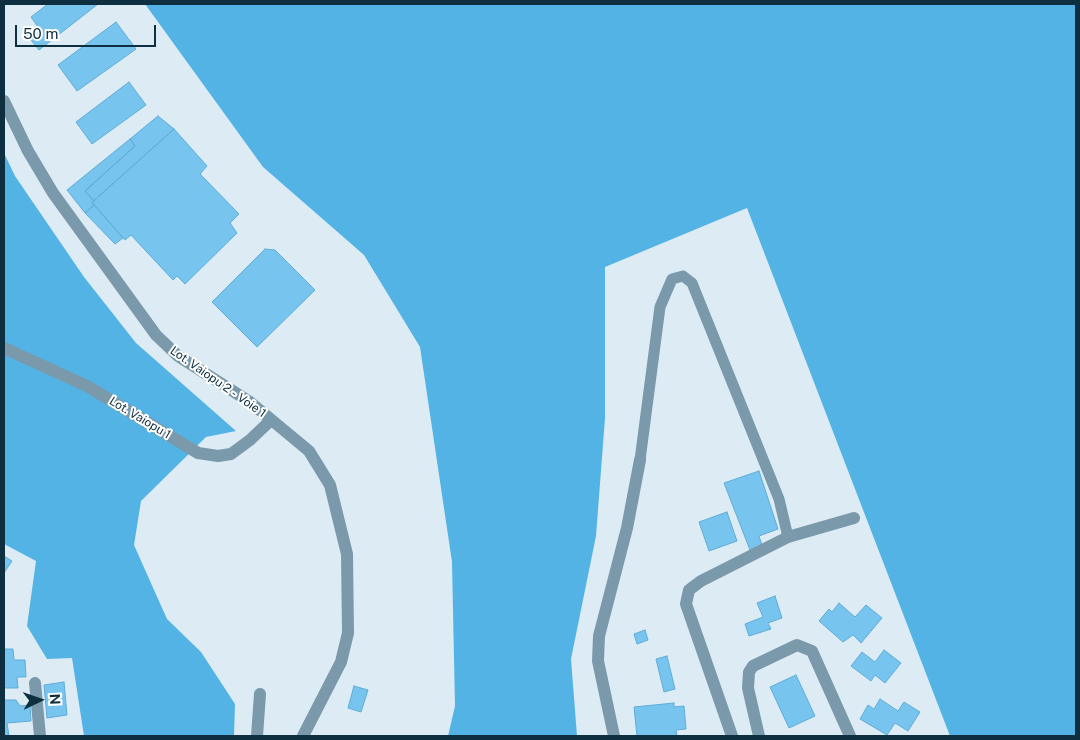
<!DOCTYPE html>
<html>
<head>
<meta charset="utf-8">
<style>
	body { margin:0 }
	#map { position:relative; width:1080px; height:740px; overflow:hidden; background:#ddecf4; font-family:"Public Sans",sans-serif }
	canvas { display:block }
	.frame { position:absolute; inset:0; border:5px solid #0d2f3f; pointer-events:none }
	.north { position:absolute; left:15px; top:675px; width:50px; height:50px; -webkit-text-stroke:4px #fff; paint-order:stroke; rotate:87deg; font-size:14px; font-weight:700; line-height:20px; text-align:center; color:#0d2f3f }
	.north::after { content:''; display:block; margin:auto; width:18px; height:22px; background:#0d2f3f; clip-path:polygon(50% 0,100% 100%,50% 72%,0 100%) }
	.scale { position:absolute; left:15px; top:25px; width:141px; height:22px; box-sizing:border-box; border:2px solid #0d2f3f; border-top:0; padding-left:6px; font-size:15px; line-height:18px; white-space:nowrap; color:#0d2f3f; -webkit-text-stroke:4px #fff; paint-order:stroke }
</style>
</head>
<body>
<div id="map">
<canvas width="1080" height="740"></canvas>
<div class="frame"></div>
<div class="north">N</div>
<div class="scale">50 m</div>
</div>
<script>
const ctx = document.querySelector('canvas').getContext('2d');
ctx.lineJoin = 'round';
function fillPath(path, color) { ctx.fillStyle = color; ctx.fill(path, 'evenodd'); }
const poly = rows => new Path2D(rows.map(r => 'M' + r).join(''));
function strokePath(path, color, width, dash) { ctx.strokeStyle = color; ctx.lineWidth = width; ctx.lineCap = dash ? 'butt' : 'round'; ctx.setLineDash(dash || []); ctx.stroke(path); }
function write(font, color, halo, rows, align = 'center') {
  ctx.font = font + ' "Public Sans",sans-serif'; ctx.lineWidth = 4; ctx.setLineDash([]); ctx.textBaseline = 'middle'; ctx.strokeStyle = halo; ctx.fillStyle = color; for (const [text, x, y, turn = 0] of rows) {
    ctx.save(); ctx.translate(x, y); ctx.rotate((+turn || 0) * Math.PI / 180); ctx.textAlign = isNaN(turn) ? turn : align; if (halo) ctx.strokeText(text, 0, 0); ctx.fillText(text, 0, 0); ctx.restore();
  }
}
const forest = poly([
	[145,4,1076,4,1076,736,950,736,747,208,605,267,605,418,596,536,571,659,577,736,448,736,455,706,452,562,420,347,364,255,263,167],
	[4,153,15,176,84,277,136,343,236,431,206,437,141,501,134,545,167,619,201,652,235,704,234,736,84,736,72,658,47,659,27,626,36,561,4,544]
]);
const building = poly([
	[48,4,98,4,39,50,27,35,38,27,31,17,48,4],
	[116,22,136,49,77,91,58,65,116,22],
	[129,82,146,105,92,144,76,122,129,82],
	[158,116,174,129,94,201,85,191,135,146,130,139,158,116],
	[174,129,207,166,200,174,239,214,230,223,237,233,185,284,177,276,173,280,131,235,125,240,92,202,174,129],
	[130,139,135,146,85,191,94,201,92,202,94,205,85,213,67,190,130,139],
	[94,205,123,238,115,244,85,213,94,205],
	[265,249,275,250,315,290,257,347,212,302,265,249],
	[759,471,778,529,759,536,762,545,750,550,724,483,759,471],
	[727,512,737,541,709,551,699,522,727,512],
	[4,556,12,561,4,573,4,556],
	[775,596,782,618,768,623,771,629,749,636,745,624,763,617,757,603,775,596],
	[839,603,855,617,866,605,882,618,861,643,853,635,843,642,819,621,829,609,832,612,839,603],
	[645,630,648,640,637,644,634,634,645,630],
	[4,649,13,649,14,660,25,660,26,677,17,677,18,688,4,688,4,649],
	[884,650,901,663,885,683,875,675,871,681,851,666,862,652,875,662,884,650],
	[667,656,675,689,664,692,656,659,667,656],
	[796,675,815,716,789,728,770,687,796,675],
	[64,682,67,715,47,718,44,685,64,682],
	[354,686,368,690,361,712,348,708,354,686],
	[880,699,898,711,904,702,920,712,908,731,895,723,887,735,860,719,868,705,874,709,880,699],
	[4,700,16,700,20,706,30,705,31,721,7,723,9,736,4,736,4,700],
	[674,703,674,707,684,706,686,729,676,730,677,736,637,736,634,707,674,703]
]);
const service = poly([
	[640,460,660,307,672,279,683,276,692,283,779,499,788,537]
]);
const minor = poly([
	[4,101,28,151,53,193,156,335,178,356,250,402,309,451,330,485,347,554,348,633,341,662,303,736],
	[4,348,87,386,198,453,218,456,231,454,250,440,271,420],
	[35,683,40,736],
	[257,736,260,694],
	[614,736,598,661,599,636,627,528,640,460],
	[732,736,686,604,689,590,701,581,788,537,854,518],
	[759,736,748,688,749,672,753,666,797,645,812,651,850,736]
]);
const streetNames = [
	["Lot. Vaiopu 2 - Voie 1",218,382,35],
	["Lot. Vaiopu 1",140,418,31]
];
fillPath(forest, '#53b3e4');
fillPath(building, '#77c5ef');
strokePath(building, '#5facd5', 1);
strokePath(service, '#7a99ab', 11);
strokePath(minor, '#7a99ab', 12);
write('12px', '#0d2f3f', '#fff', streetNames);
</script>
</body>
</html>
